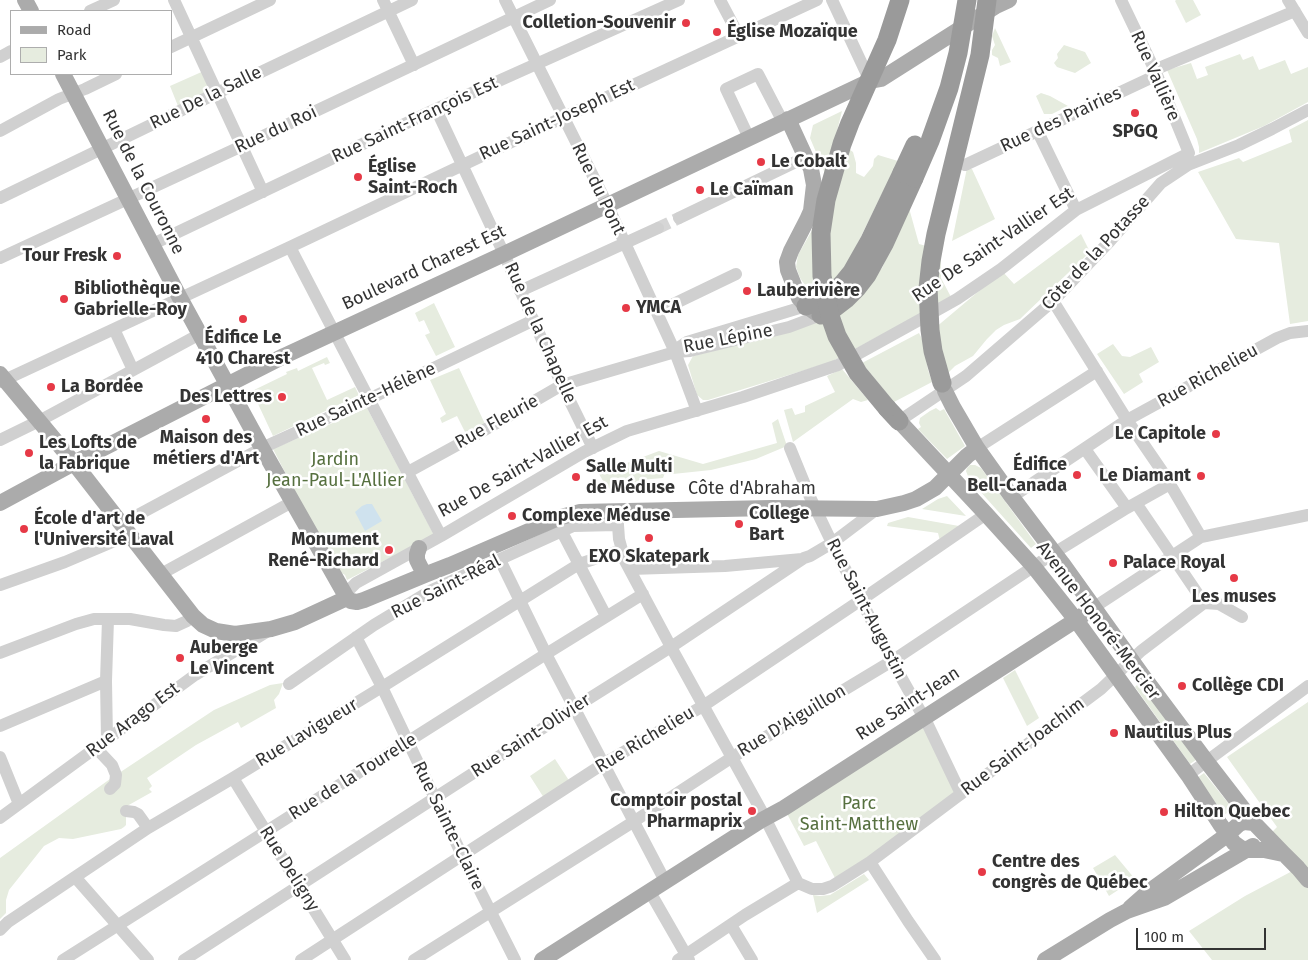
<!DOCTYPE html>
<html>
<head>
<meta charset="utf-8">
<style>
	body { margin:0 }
	#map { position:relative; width:1308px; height:960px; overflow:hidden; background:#fff; font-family:"Fira Sans",sans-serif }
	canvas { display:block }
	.legend { position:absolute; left:10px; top:10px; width:162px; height:65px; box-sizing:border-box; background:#fff; border:1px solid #adadad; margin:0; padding:6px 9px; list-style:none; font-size:15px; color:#333 }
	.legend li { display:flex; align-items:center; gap:10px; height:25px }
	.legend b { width:25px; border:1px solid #adadad }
	.scale { position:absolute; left:1136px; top:928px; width:130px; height:22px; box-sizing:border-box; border:2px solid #333; border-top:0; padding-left:6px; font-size:15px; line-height:18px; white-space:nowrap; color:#333; -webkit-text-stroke:4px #fff; paint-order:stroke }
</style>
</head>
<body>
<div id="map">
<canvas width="1308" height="960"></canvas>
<ul class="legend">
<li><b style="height:6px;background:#ababab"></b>Road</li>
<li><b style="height:14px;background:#e6ecdf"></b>Park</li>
</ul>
<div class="scale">100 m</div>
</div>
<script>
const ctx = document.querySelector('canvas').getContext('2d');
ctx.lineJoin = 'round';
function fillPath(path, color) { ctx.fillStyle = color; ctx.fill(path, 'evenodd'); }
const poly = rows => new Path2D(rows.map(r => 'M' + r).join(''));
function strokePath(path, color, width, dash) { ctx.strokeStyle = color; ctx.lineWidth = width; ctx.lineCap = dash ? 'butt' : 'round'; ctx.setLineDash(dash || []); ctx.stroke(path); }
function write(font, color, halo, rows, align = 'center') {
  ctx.font = font + ' "Fira Sans",sans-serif'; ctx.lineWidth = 5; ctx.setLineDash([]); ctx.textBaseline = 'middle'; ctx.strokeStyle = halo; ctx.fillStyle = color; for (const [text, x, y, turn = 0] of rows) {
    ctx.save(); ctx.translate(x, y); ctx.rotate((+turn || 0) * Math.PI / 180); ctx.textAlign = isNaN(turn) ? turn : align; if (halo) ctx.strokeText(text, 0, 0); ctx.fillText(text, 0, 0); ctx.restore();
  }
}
const green = poly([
	[1176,0,1193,0,1201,15,1186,23,1175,1],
	[995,28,1011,62,1000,66,998,58,992,55,992,50,995,45,992,36],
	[1064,45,1085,52,1091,63,1075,73,1057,67,1054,63,1058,58,1057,54],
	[1240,54,1243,60,1253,56,1259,70,1285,60,1291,74,1308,67,1308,102,1264,126,1199,153,1199,147,1197,139,1167,70,1191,63,1197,79,1208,75,1205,67],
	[206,70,217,93,180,111,170,86],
	[1041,93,1050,96,1068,106,1052,114,1044,114,1036,96],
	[842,111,835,139,853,152,856,163,856,173,864,177,873,166,874,159,878,155,898,161,847,265,832,281,815,289,805,285,800,278,796,267,798,255,811,232,820,210,826,187,824,171,810,138,813,125],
	[1308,120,1308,321,1290,324,1279,243,1236,239,1198,172,1239,158,1243,162,1292,142,1289,130],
	[967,168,972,169,995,219,952,241],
	[909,208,919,244,941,250,941,278,951,297,831,362,708,400,703,400,697,395,688,365,693,356,758,340,865,288,882,268],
	[1081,234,1090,252,1020,319,1004,325,996,330,987,339,973,356,955,366,949,372,942,382,935,328,992,280,1003,272,1014,284],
	[434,303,455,347,436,356,425,335,430,333,424,320,419,322,415,313],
	[919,333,923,341,928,370,932,382,894,402,862,363],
	[1113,344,1122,356,1130,357,1151,347,1159,362,1139,374,1143,382,1124,394,1097,354],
	[327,357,330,363,325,365,324,363,312,368,327,400,355,387,359,395,273,436,252,391,287,374,286,372,297,368,298,371],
	[459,368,485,424,466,434,457,416,442,423,440,418,446,414,430,380],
	[842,369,868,400,861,402,853,399,793,442,784,410,792,408,795,415,805,412,805,406,835,392,827,376],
	[367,408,434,535,347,580,345,575,335,569,273,449],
	[936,408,940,411,944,409,965,446,947,459,918,429,921,427,919,423,920,418,930,411],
	[778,419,787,446,756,459,711,470,673,474,665,473,663,478,640,480,630,487,621,487,614,492,606,486,599,474,626,470,627,463,659,451,703,464,777,443,772,423],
	[970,465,975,465,981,468,1036,544,1031,548,969,479,966,471,967,468],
	[947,496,966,516,922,509,938,499],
	[908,517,959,526,940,541,938,533,887,526,888,523],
	[1015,670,1039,718,1027,726,1003,678],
	[283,683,279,694,274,700,276,708,241,728,238,722,196,745,147,778,152,786,149,789,152,792,127,806,126,811,126,825,124,827,121,829,73,839,59,838,44,846,9,890,6,900,6,913,0,919,0,858,110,779,214,710,270,685],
	[1139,683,1196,760,1190,764,1135,687],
	[1308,702,1308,960,1212,960,1189,931,1245,896,1298,868,1270,834,1277,827,1227,757],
	[924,718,961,794,837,882,816,841,804,846,784,808],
	[555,759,570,782,544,798,530,776],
	[1204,773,1233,809,1224,815,1197,778],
	[1115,855,1135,879,1109,896,1093,868],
	[864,874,869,880,817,913,813,895,820,896,830,895]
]);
const water = poly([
	[367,504,372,504,382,521,365,531,355,512,362,506]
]);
const minorTunnel = poly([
	[658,228,679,218]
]);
const minor = poly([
	[174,0,263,192],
	[383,0,414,65],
	[505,0,607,204,675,352,697,411],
	[720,0,739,36],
	[832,0,870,81],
	[1288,0,1308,33],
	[90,11,114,0],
	[171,47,270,0],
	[0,57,11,51],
	[1154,70,1295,11],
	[436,109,504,254,562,385,593,448],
	[0,131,59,99,85,89,116,74],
	[1038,132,1076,210],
	[749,138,726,89,758,74,783,122],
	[965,165,1157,75],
	[0,198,217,93,412,0],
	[679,218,806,157],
	[153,244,436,109,679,0],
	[290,247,369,399,441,536],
	[0,258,242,146,550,0],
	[520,291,658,228],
	[1053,301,1127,420,1164,474,1201,537],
	[657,312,736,274],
	[114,329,133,370],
	[675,352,681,346,687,342,806,306],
	[0,382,290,247,564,117,817,0],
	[899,421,966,376,1053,301,1110,241,1161,183,1188,165,1239,145,1272,129,1308,110],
	[0,440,39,421,200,334],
	[790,448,810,497,832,543,892,661,928,725,961,794],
	[977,448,1097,371],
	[1085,449,1127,508],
	[408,472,481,432,562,385,675,352,690,351,789,327,821,315],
	[1012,497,1127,420,1277,338,1290,333,1308,331],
	[1136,503,1204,603],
	[617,511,619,539,625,561,671,647,762,812,798,883],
	[121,524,262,448,369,399,534,320],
	[561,530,606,616],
	[500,560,546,654,665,881],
	[630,569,725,566,802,559],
	[161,574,292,502],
	[0,585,65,562,117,540,129,534],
	[347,598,349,590,356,583,441,536,584,452,627,431,743,397,838,365,941,308,957,299,1001,269,1076,210,1189,153,1157,75,1121,0],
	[1093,608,1201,537,1308,515],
	[356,637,382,687,462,855,515,960],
	[0,653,76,624,94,619,130,619,164,625,176,626,187,621,193,616],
	[289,684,374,625,432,590,573,526,617,525],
	[0,726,106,681],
	[107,739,106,681,108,619],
	[96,748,112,765,116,775,115,784,110,789],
	[0,757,19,804],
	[1188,775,1308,686],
	[233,778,345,960],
	[126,811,134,812,138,814,148,828],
	[0,818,195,675,268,631],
	[870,862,908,921,935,960],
	[75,877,148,960],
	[798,883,812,889,823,889,832,886,870,862,1101,689,1141,651,1204,603,1219,604,1242,617],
	[650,892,689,960],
	[731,925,752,960],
	[0,930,8,922,148,828,233,778,382,687,579,564,622,550],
	[63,960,546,654,643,594],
	[184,960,574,708,671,647,804,558,810,556,832,543,877,509],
	[301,960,603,764,703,706,861,600,986,514],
	[414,960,633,822,731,758,892,661,1054,553,1127,508,1170,484],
	[678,960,745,915,798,883]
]);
const major = poly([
	[25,0,31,11],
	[63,74,180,298,262,448,347,598],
	[788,119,811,169,814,185,811,211,807,220,791,251,787,262,788,270,799,298,806,306,816,313],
	[0,374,74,463,193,616,203,625,216,631,235,634,271,629,295,622,347,598],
	[945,391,953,407,977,448,1012,497,1062,563,1142,675,1207,762,1254,823,1283,853,1298,868,1308,880],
	[899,421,986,514,1034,567,1076,620,1188,775,1220,824,1234,843,1241,848,1249,850,1264,850,1283,854],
	[0,503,74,463,284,356,504,254,870,81,881,79,996,6,1009,0],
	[419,548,417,554,417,560,422,570,427,574],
	[347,598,351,601,357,602,364,600,427,574,450,565,561,517,580,512,771,508,877,509,904,503,916,499,935,488,967,456,977,448],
	[1130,908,1147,893,1227,835,1239,824,1244,822,1254,823],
	[542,960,760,821,784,808,1076,620,1093,608],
	[1045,960,1110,920,1127,911,1164,898,1253,846]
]);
const highway = poly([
	[806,306,821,300,835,291,843,283,852,272,869,242,902,173],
	[821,315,833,309,846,299,857,288,867,275,884,244,914,178],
	[887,408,899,421]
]);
const highwayBridge = poly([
	[902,173,915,145],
	[914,178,930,141,949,88,958,53,967,0],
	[942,383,933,351,930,330,928,288,931,261,936,234,980,55,987,0],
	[887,408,858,373,837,336,830,316,822,276,821,233,826,200,842,144,850,123,887,40,900,0]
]);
const markers = [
	[686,23,5,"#e63946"],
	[717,32,5,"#e63946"],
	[1135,113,5,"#e63946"],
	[761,162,5,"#e63946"],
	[358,177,5,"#e63946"],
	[700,190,5,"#e63946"],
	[117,256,5,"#e63946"],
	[747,291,5,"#e63946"],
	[64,299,5,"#e63946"],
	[626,308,5,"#e63946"],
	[243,319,5,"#e63946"],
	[51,387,5,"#e63946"],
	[282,397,5,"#e63946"],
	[206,419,5,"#e63946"],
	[1216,434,5,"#e63946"],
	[29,453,5,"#e63946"],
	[1077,475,5,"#e63946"],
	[1201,476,5,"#e63946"],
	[576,477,5,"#e63946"],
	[512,516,5,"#e63946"],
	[739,524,5,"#e63946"],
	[24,529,5,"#e63946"],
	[649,538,5,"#e63946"],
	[389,550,5,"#e63946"],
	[1113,563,5,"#e63946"],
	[1234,578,5,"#e63946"],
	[180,658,5,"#e63946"],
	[1182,686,5,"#e63946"],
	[1114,733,5,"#e63946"],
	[752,811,5,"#e63946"],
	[1164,812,5,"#e63946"],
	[982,872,5,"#e63946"]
];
const poiNames = [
	["Colletion-Souvenir",676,23,"right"],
	["Église Mozaïque",727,32],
	["SPGQ",1135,132,"center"],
	["Le Cobalt",771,162],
	["Église",368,167],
	["Saint-Roch",368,188],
	["Le Caïman",710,190],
	["Tour Fresk",107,256,"right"],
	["Bibliothèque",74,289],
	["Gabrielle-Roy",74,310],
	["Lauberivière",757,291],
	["YMCA",636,308],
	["Édifice Le",243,338,"center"],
	["410 Charest",243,359,"center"],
	["La Bordée",61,387],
	["Des Lettres",272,397,"right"],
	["Le Capitole",1206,434,"right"],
	["Maison des",206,438,"center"],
	["métiers d'Art",206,459,"center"],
	["Les Lofts de",39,443],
	["la Fabrique",39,464],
	["Édifice",1067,465,"right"],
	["Bell-Canada",1067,486,"right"],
	["Salle Multi",586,467],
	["de Méduse",586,488],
	["Le Diamant",1191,476,"right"],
	["College",749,514],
	["Bart",749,535],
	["Complexe Méduse",522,516],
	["École d'art de",34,519],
	["l'Université Laval",34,540],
	["Monument",379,540,"right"],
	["René-Richard",379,561,"right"],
	["EXO Skatepark",649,557,"center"],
	["Palace Royal",1123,563],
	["Les muses",1234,597,"center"],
	["Auberge",190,648],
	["Le Vincent",190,669],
	["Collège CDI",1192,686],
	["Nautilus Plus",1124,733],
	["Comptoir postal",742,801,"right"],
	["Pharmaprix",742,822,"right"],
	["Hilton Quebec",1174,812],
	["Centre des",992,862],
	["congrès de Québec",992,883]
];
const streetNames = [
	["Rue Vallière",1155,76,66],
	["Rue De la Salle",206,98,-26],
	["Rue Saint-François Est",415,120,-25],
	["Rue Saint-Joseph Est",557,120,-25],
	["Rue des Prairies",1061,120,-25],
	["Rue du Roi",276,130,-25],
	["Rue de la Couronne",143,182,63],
	["Rue du Pont",598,189,64],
	["Rue De Saint-Vallier Est",993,245,-34],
	["Côte de la Potasse",1096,253,-47],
	["Boulevard Charest Est",424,268,-25],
	["Rue de la Chapelle",540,333,66],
	["Rue Lépine",728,339,-11],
	["Rue Richelieu",1208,376,-29],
	["Rue Sainte-Hélène",366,400,-25],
	["Rue Fleurie",497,422,-29],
	["Rue De Saint-Vallier Est",523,467,-29],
	["Côte d'Abraham",752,489],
	["Rue Saint-Réal",446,587,-27],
	["Rue Saint-Augustin",866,609,63],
	["Avenue Honoré-Mercier",1098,621,53],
	["Rue Saint-Jean",908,704,-33],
	["Rue Arago Est",133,720,-37],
	["Rue D'Aiguillon",792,721,-31],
	["Rue Lavigueur",307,733,-31],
	["Rue Saint-Olivier",531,736,-33],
	["Rue Richelieu",645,740,-31],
	["Rue Saint-Joachim",1023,747,-37],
	["Rue de la Tourelle",353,777,-32],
	["Rue Sainte-Claire",448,826,64],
	["Rue Deligny",289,869,58]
];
const parkNames = [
	["Jardin",335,460],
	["Jean-Paul-L'Allier",335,481],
	["Parc",859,804],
	["Saint-Matthew",859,825]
];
fillPath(green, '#e6ecdf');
fillPath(water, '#cfe2ee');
strokePath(minorTunnel, '#d6d6d6', 12, [12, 6]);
strokePath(minor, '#d0d0d0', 12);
strokePath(major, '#ababab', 16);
strokePath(highway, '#9a9a9a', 19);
strokePath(highwayBridge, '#9a9a9a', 19);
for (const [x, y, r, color] of markers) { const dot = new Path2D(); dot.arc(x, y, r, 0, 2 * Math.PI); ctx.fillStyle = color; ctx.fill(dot); strokePath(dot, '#fff', 2); }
write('bold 18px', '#333', '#fff', poiNames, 'left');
write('18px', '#333', '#fff', streetNames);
write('18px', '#56703f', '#fff', parkNames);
</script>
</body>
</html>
